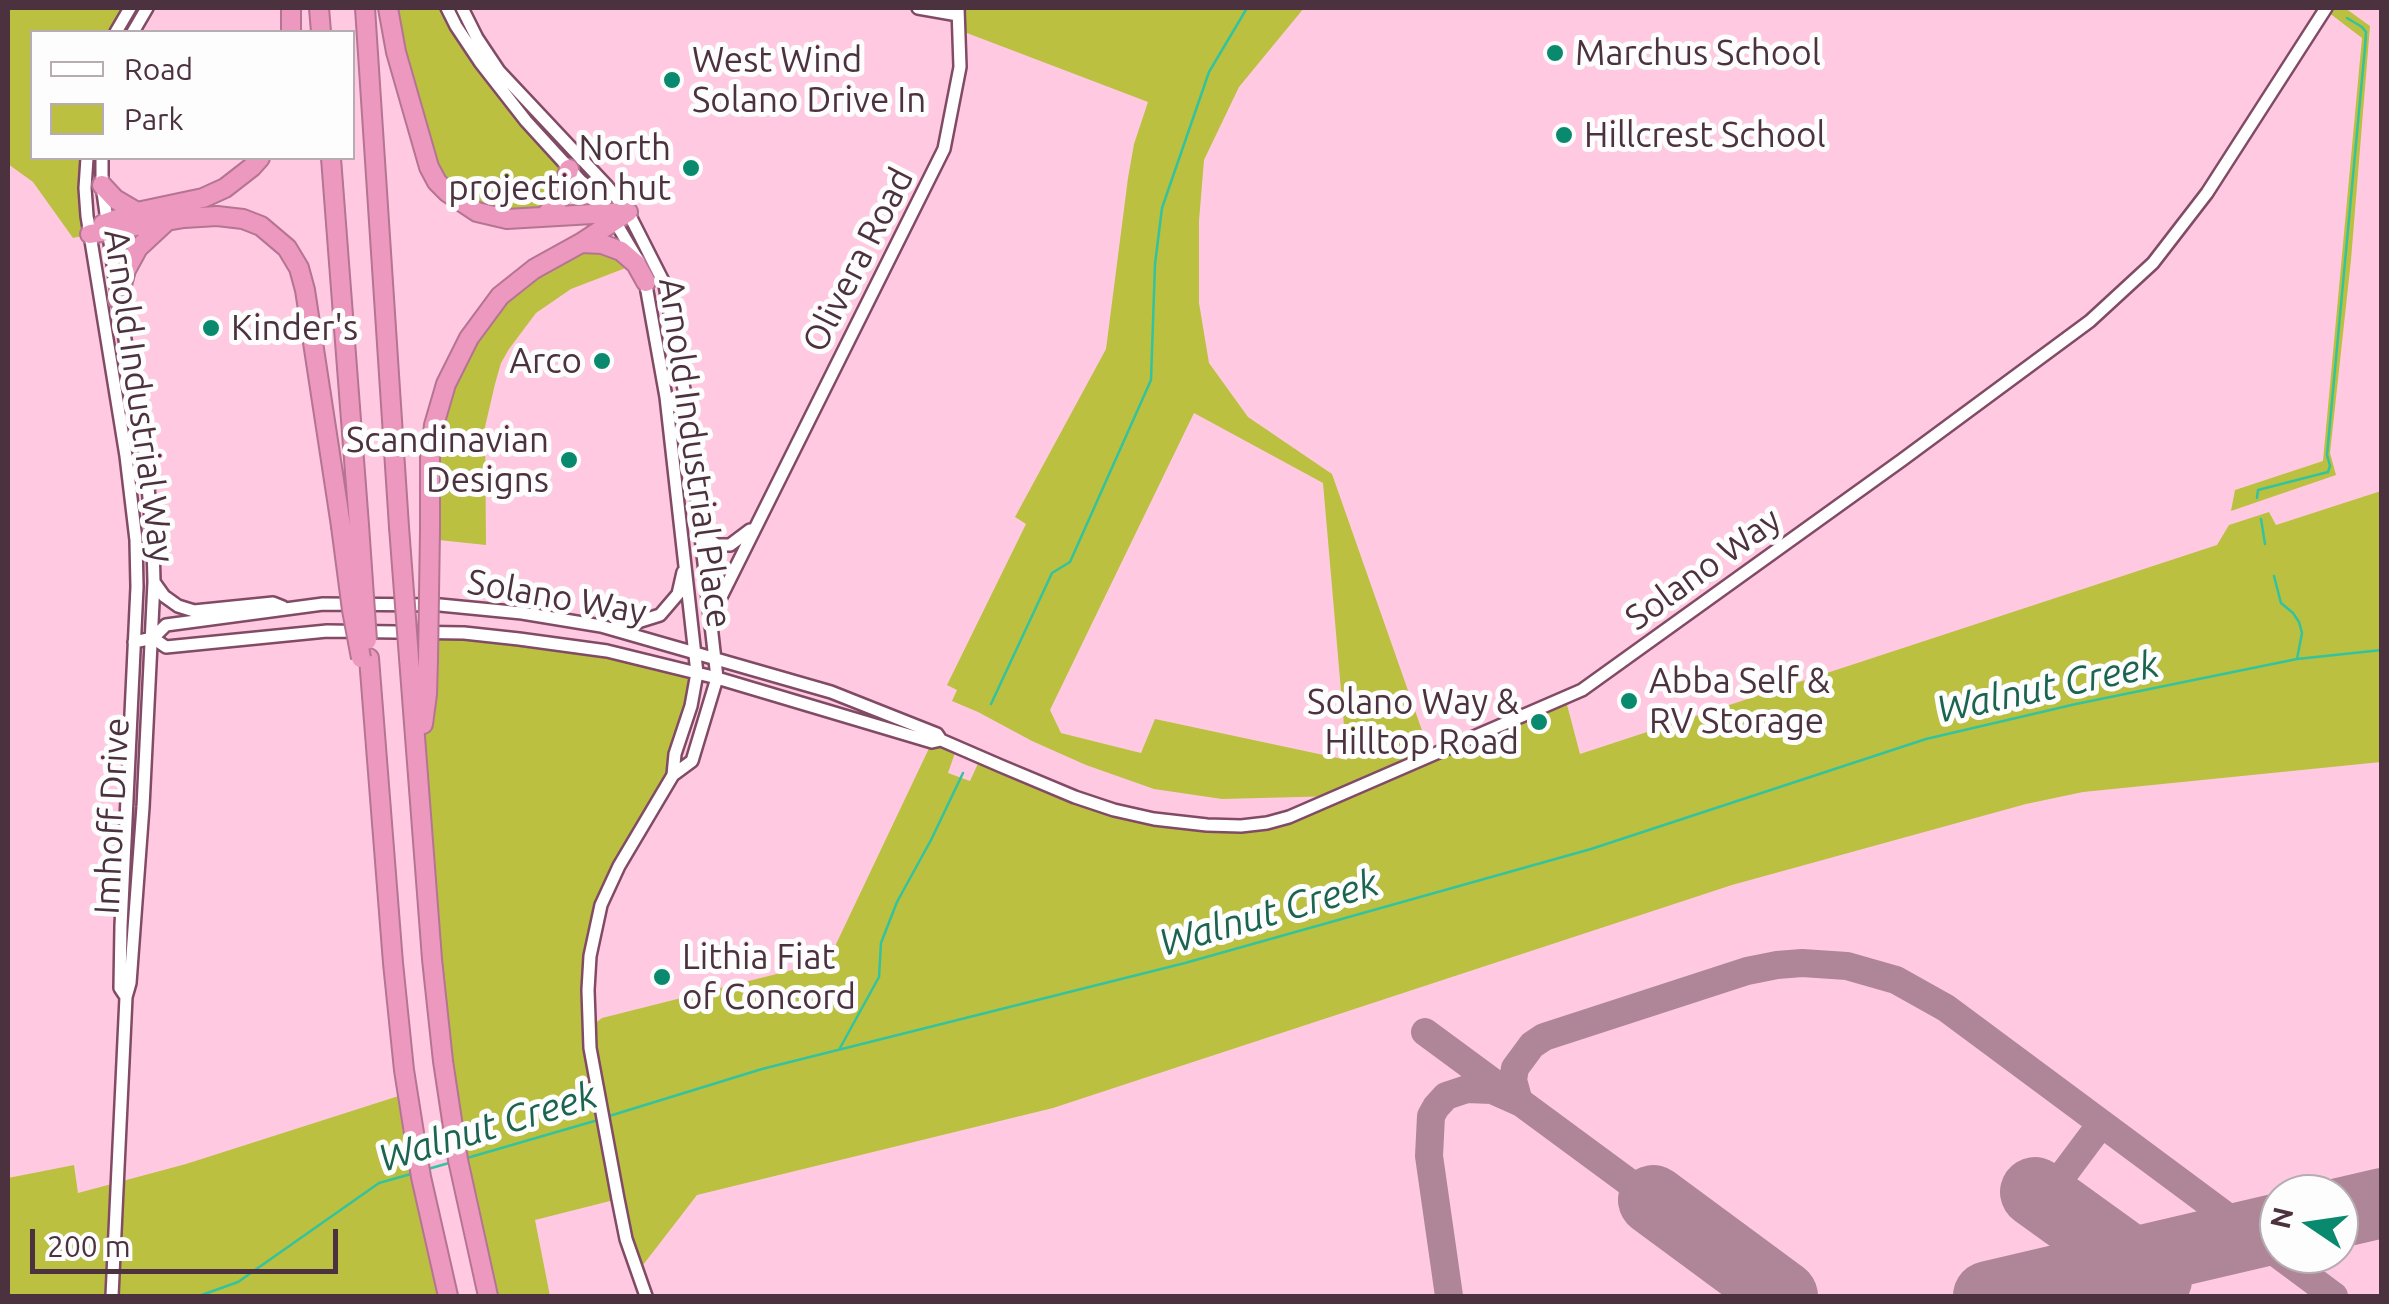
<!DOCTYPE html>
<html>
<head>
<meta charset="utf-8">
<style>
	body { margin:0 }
	#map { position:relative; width:2389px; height:1304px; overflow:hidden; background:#ffcae1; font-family:Ubuntu,sans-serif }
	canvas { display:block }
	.frame { position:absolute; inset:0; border:10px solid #4c323e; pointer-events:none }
	.legend { position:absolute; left:30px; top:30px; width:325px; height:130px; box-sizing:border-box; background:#fdfdfd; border:2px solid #b6acb1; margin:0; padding:12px 18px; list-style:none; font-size:30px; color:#4c323e }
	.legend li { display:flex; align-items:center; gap:20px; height:50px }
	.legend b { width:50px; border:2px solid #b6acb1 }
	.north { position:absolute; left:2259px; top:1174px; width:100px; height:100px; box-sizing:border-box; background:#fdfdfd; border:2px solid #b6acb1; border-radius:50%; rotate:283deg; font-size:28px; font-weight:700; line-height:40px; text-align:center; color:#4c323e }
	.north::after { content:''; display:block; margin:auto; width:35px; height:45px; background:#09896d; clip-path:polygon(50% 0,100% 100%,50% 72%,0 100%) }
	.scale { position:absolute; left:30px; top:1229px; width:308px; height:45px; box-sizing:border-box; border:5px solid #4c323e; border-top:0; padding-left:12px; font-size:30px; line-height:35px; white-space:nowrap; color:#4c323e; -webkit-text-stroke:8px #fdfdfd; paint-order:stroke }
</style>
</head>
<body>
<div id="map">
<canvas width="2389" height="1304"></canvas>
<div class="frame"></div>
<ul class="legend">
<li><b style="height:12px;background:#fff"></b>Road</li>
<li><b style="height:28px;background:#bbc041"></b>Park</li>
</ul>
<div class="north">N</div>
<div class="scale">200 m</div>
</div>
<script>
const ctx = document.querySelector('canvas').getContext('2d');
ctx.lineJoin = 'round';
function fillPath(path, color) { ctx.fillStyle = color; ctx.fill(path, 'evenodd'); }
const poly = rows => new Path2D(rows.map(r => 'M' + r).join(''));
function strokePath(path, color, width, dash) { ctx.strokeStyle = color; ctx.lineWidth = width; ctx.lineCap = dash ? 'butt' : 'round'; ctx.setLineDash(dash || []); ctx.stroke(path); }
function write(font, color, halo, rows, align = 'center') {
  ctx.font = font + ' Ubuntu,sans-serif'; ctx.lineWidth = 10; ctx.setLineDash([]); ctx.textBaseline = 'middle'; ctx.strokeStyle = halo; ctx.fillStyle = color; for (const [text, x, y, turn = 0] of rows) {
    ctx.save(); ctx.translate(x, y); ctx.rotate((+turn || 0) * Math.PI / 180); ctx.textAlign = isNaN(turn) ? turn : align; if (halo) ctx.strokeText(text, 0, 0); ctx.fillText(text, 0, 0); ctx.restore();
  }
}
const green = poly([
	[8,8,130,8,116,32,32,32,32,158,87,158,90,234,73,238,33,182,8,164],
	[388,8,447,8,569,169,545,216,507,219,437,182],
	[958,8,1304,8,1239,87,1204,160,1199,221,1199,303,1209,363,1248,417,1332,474,1431,756,1565,697,1580,754,2217,545,2229,525,2269,512,2276,525,2381,491,2381,762,2083,792,2026,804,1732,885,1053,1108,697,1195,643,1265,626,1239,618,1199,535,1220,550,1296,490,1296,467,1206,418,759,428,630,519,639,697,673,675,754,655,795,627,839,614,864,590,956,590,1027,602,1018,828,961,932,742,957,747,948,773,970,781,981,757,1114,810,1241,826,1338,796,1222,799,1154,789,1086,765,1032,741,978,712,952,701,957,690,947,685,1026,524,1015,517,1106,349,1128,178,1134,144,1148,102,959,30],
	[1194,413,1323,483,1347,760,1155,719,1141,753,1061,733,1050,710],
	[2326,8,2345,8,2370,26,2351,260,2330,453,2336,475,2231,511,2235,490,2323,461,2362,38,2324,9],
	[581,243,636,264,571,289,536,313,509,349,501,363,495,384,485,427,486,545,429,539,434,425,483,316],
	[408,1093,448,1296,8,1296,8,1178,74,1165,78,1193,186,1164]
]);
const stream = poly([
	[2257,498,2258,490,2328,472,2330,466,2327,455,2365,47,2366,32,2362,27,2347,18],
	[2261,519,2265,544],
	[2274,576,2281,603,2293,613,2299,622,2302,633,2297,659],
	[991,704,1052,573,1070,562,1151,380,1155,264,1162,208,1209,72,1247,8],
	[840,1048,879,977,881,943,897,902,931,840,963,773],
	[606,1117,762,1069,1185,963,1591,849,1926,739,2076,704,2297,659,2382,650],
	[467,1158,598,1120],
	[428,1169,449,1163],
	[199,1296,238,1282,379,1183,411,1174]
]);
const taxiway = poly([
	[1425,1032,1653,1200],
	[1519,1102,1513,1080,1515,1068,1532,1045,1544,1037,1747,971,1777,965,1802,963,1847,966,1896,980,1946,1008,2334,1296],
	[2045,1199,2101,1124],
	[1449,1296,1429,1156,1431,1116,1436,1107,1446,1096,1467,1089,1492,1090,1519,1102]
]);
const runway = poly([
	[2035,1192,2157,1280],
	[1653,1200,1783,1296],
	[2339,1213,2382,1203],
	[1988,1296,2279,1228]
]);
const minor = poly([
	[447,8,456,26,480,62,526,121,610,213,639,262],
	[462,8,477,38,499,71,607,186,628,212,665,285,685,395,717,678,692,761,673,775,619,866,601,905,590,956,588,990,590,1048,618,1199,626,1239,646,1296],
	[918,8,958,15],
	[116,32,130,8],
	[133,32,147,8],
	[87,158,85,188,87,216,126,456,136,540,137,587,121,926,120,988,126,997],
	[102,158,102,185,118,300,145,452,153,544,154,582,143,807,130,983,126,997,112,1296],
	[645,280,666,397,697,673,691,706,675,754,673,775],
	[702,535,717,545,730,545,750,530],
	[154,582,164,596,178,606,194,611,273,603,283,607],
	[711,617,944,149,960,67,958,8],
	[616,626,628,625,660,615,678,594,683,572],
	[153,638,166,647,327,631,464,633,519,639,607,651,717,678,932,742,941,740],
	[134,642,153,638,166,625,323,604,440,605,522,613,601,626,831,692,937,734,941,740,1001,766,1075,797,1114,810,1154,819,1207,825,1241,826,1267,823,1289,817,1582,690,1902,460,2090,321,2153,263,2207,193,2326,8]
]);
const highway = poly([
	[319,8,321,32],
	[365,8,399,527],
	[388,8,396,52,429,167,437,182,447,192,477,212,507,219,627,212],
	[291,32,291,8],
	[331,158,359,525],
	[102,185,115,199,137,212],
	[545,216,561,197,569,169],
	[103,224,137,212,203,198,225,188,252,167,260,158],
	[90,234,184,218,217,216,243,219,261,226,287,248,299,268,305,290,341,526],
	[582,243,602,244,621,251,636,264,646,282],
	[118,300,126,270,138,248,166,222],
	[430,530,430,458,434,425,446,384,469,338,500,296,534,269,581,243,628,212],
	[369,658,393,963,404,1070,421,1177,448,1296],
	[409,658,432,959,443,1061,458,1160,488,1296],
	[423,724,427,694,428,659]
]);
const highwayBridge = poly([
	[359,525,367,640],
	[341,526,352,610,361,658],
	[399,527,409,658],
	[428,659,430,530]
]);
const markers = [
	[1555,53,10,"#09896d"],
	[672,80,10,"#09896d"],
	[1564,135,10,"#09896d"],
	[691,168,10,"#09896d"],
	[211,328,10,"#09896d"],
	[602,361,10,"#09896d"],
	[569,460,10,"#09896d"],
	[1629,701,10,"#09896d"],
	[1539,722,10,"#09896d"],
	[662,977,10,"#09896d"]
];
const poiNames = [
	["Marchus School",1575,53],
	["West Wind",692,60],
	["Solano Drive In",692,100],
	["Hillcrest School",1584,135],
	["North",671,148,"right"],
	["projection hut",671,188,"right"],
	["Kinder's",231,328],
	["Arco",582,361,"right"],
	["Scandinavian",549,440,"right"],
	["Designs",549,480,"right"],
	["Abba Self &",1649,681],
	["RV Storage",1649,721],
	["Solano Way &",1519,702,"right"],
	["Hilltop Road",1519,742,"right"],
	["Lithia Fiat",682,957],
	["of Concord",682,997]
];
const streetNames = [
	["Olivera Road",858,260,-63],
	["Arnold Industrial Way",139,396,82],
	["Arnold Industrial Place",695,453,82],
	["Solano Way",1703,569,-36],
	["Solano Way",557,597,10],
	["Imhoff Drive",112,816,-87]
];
const waterNames = [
	["Walnut Creek",2048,687,-12],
	["Walnut Creek",1269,913,-16],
	["Walnut Creek",488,1127,-17]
];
fillPath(green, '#bbc041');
strokePath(stream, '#33c39f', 2.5);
strokePath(taxiway, '#af8698', 28);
strokePath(runway, '#af8698', 70);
strokePath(minor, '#824b65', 16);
strokePath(highway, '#b57492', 22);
strokePath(minor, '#fff', 11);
strokePath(highway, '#ed98bf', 18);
strokePath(highwayBridge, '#b57492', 22, []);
strokePath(highwayBridge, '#ed98bf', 18);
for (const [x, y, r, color] of markers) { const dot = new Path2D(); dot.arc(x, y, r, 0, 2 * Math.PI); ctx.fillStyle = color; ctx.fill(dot); strokePath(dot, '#fdfdfd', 4); }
write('35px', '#4c323e', '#fdfdfd', poiNames, 'left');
write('35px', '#4c323e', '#fdfdfd', streetNames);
write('italic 38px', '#1b6450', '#fdfdfd', waterNames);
</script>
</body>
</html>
